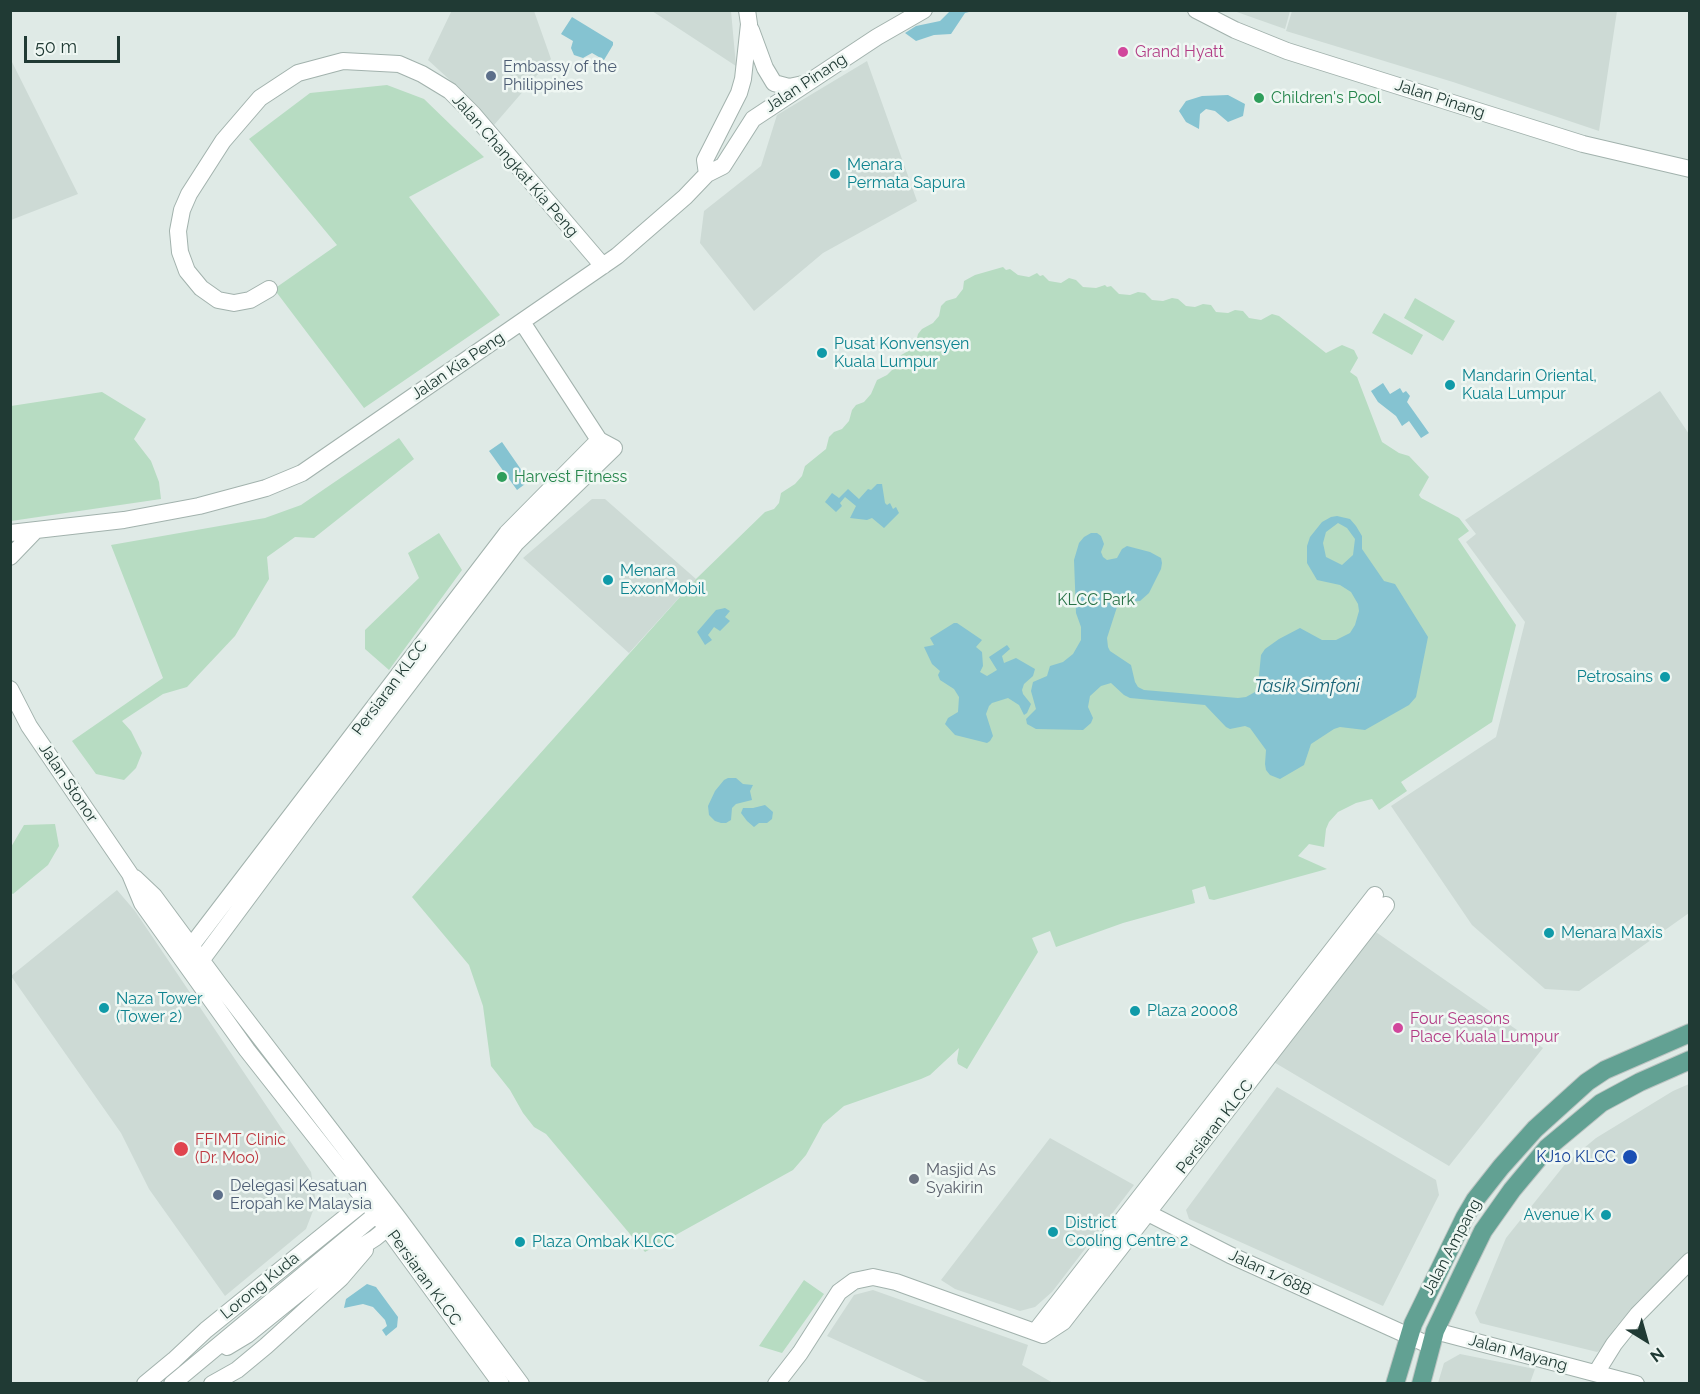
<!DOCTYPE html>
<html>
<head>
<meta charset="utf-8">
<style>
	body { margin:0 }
	#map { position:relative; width:1700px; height:1394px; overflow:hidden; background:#dfeae6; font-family:Raleway,sans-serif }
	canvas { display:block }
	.frame { position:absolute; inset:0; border:12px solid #203a34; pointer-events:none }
	.north { position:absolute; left:1616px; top:1310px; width:60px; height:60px; -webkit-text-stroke:4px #eff7f3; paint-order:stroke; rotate:143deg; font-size:16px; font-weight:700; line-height:24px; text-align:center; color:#203a34 }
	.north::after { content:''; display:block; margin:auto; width:21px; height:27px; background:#203a34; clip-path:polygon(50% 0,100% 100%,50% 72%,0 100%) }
	.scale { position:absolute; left:24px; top:36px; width:96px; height:27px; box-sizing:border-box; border:3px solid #203a34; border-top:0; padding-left:8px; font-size:18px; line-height:21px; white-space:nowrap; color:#203a34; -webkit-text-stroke:4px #eff7f3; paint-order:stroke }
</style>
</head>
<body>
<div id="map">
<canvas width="1700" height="1394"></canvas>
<div class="frame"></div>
<div class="north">N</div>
<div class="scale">50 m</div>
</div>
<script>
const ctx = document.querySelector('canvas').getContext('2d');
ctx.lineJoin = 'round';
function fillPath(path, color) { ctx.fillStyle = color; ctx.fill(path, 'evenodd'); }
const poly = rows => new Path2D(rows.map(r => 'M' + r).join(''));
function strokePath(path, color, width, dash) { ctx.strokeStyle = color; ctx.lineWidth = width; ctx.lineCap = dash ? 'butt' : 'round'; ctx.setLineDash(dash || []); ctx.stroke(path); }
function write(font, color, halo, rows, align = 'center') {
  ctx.font = font + ' Raleway,sans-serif'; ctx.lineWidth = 5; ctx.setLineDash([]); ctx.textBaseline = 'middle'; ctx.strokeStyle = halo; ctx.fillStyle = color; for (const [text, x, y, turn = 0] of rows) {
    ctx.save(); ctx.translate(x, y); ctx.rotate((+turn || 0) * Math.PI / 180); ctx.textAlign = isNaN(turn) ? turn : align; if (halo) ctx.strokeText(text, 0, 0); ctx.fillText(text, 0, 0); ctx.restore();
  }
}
const built = poly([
	[452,10,534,11,551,59,494,125,463,92,428,60],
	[652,11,731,11,736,66],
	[1234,11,1290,11,1285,29],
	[1292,11,1617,11,1599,131,1453,82,1286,31],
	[10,58,78,194,11,220,10,220],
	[867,61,917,201,823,253,754,311,700,243,704,211,761,166,777,115],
	[1660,391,1689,434,1689,913,1579,991,1545,989,1472,925,1391,806,1496,737,1525,622,1466,542,1476,534,1465,520],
	[592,499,605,499,696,579,629,653,523,558],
	[117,890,135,911,311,1172,316,1203,306,1229,225,1296,149,1189,121,1133,11,976],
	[1373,930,1543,1048,1449,1166,1272,1061],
	[1689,1084,1689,1253,1638,1301,1615,1328,1611,1343,1597,1352,1480,1323,1475,1313,1506,1238,1566,1163,1596,1138,1673,1091],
	[1277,1087,1436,1180,1439,1195,1383,1306,1189,1219,1186,1210],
	[1050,1138,1134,1185,1052,1292,1035,1307,1020,1311,955,1289,941,1280],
	[873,1290,1028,1345,1022,1365,1053,1383,930,1383,827,1336,854,1295],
	[1460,1354,1535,1369,1530,1383,1438,1383,1444,1363]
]);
const green = poly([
	[387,85,424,99,484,157,409,197,500,315,364,408,274,289,337,245,249,139,310,93],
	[1003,267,1006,270,1010,269,1018,275,1029,277,1037,273,1040,276,1043,275,1049,281,1061,283,1069,278,1076,280,1083,287,1096,288,1105,285,1107,287,1111,286,1119,294,1130,295,1138,292,1145,293,1152,300,1163,301,1172,298,1178,299,1186,306,1195,307,1203,304,1211,305,1216,312,1228,313,1235,310,1243,311,1249,318,1261,320,1272,314,1279,316,1326,353,1342,345,1354,350,1358,358,1350,372,1357,377,1382,442,1399,453,1409,456,1429,477,1419,495,1421,498,1459,518,1469,531,1458,539,1516,625,1492,722,1401,782,1407,791,1379,810,1372,799,1356,803,1338,812,1329,822,1326,829,1324,847,1309,844,1298,856,1327,869,1214,900,1209,899,1205,886,1192,890,1195,903,1123,923,1056,947,1050,931,1032,938,1038,952,967,1069,958,1064,957,1060,959,1048,930,1075,921,1079,844,1106,823,1124,806,1155,793,1170,645,1252,546,1134,534,1127,523,1113,510,1090,491,1066,483,1006,469,965,412,897,696,579,765,512,774,509,779,503,781,493,795,484,802,476,805,466,826,449,829,437,834,432,842,429,849,421,852,410,856,405,864,402,871,394,877,380,887,375,894,368,896,358,910,350,916,342,918,334,922,329,933,323,939,316,941,306,946,301,956,298,963,289,964,281,975,275],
	[1415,298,1455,321,1443,341,1404,318],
	[1384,313,1423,335,1412,355,1372,333],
	[102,392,146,419,134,439,151,461,159,482,161,499,11,521,11,406],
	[399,438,414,459,314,538,295,537,267,557,269,579,235,636,187,687,163,694,122,721,131,731,142,753,136,768,124,780,96,774,72,741,163,678,111,545,265,518,301,505],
	[439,533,462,570,389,670,365,649,365,630,419,578,408,553],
	[55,824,59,846,48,865,13,894,11,893,11,847,24,825],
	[804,1280,824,1294,782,1353,759,1346]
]);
const water = poly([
	[951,10,973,11,965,13,951,34,934,35,916,41,905,33,916,26,940,21],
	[572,17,613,42,613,45,604,60,592,53,583,58,574,55,571,48,573,41,561,34],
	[1228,95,1245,104,1243,116,1228,122,1215,111,1206,109,1200,114,1199,129,1186,122,1179,111,1186,101,1202,96],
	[1383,383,1390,394,1400,388,1403,393,1406,391,1410,396,1407,402,1429,433,1421,438,1409,421,1402,426,1396,416,1378,402,1371,391],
	[502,442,529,481,517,490,489,451],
	[877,484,882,484,885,503,887,505,890,503,893,509,896,507,899,513,884,528,872,518,867,520,850,518,856,506,845,497,840,503,842,506,836,512,825,502,832,493,839,498,848,489,859,499,868,489,871,490],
	[1337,516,1350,519,1356,526,1362,536,1362,549,1384,581,1395,584,1428,637,1416,697,1409,705,1365,730,1340,727,1334,729,1311,744,1304,765,1280,779,1270,775,1266,770,1265,764,1266,750,1250,728,1245,726,1230,729,1226,727,1205,705,1130,698,1124,695,1111,683,1101,686,1090,696,1088,707,1093,718,1091,723,1083,730,1036,729,1027,724,1026,719,1036,709,1031,691,1033,682,1047,676,1050,666,1063,662,1073,654,1081,640,1081,627,1076,613,1074,560,1079,543,1084,537,1091,533,1097,533,1101,536,1104,544,1101,552,1103,557,1107,560,1117,558,1122,549,1127,546,1150,552,1161,558,1162,563,1161,569,1149,593,1140,601,1124,602,1117,607,1107,638,1108,647,1110,651,1131,665,1135,682,1138,687,1144,690,1238,698,1246,697,1255,692,1258,685,1261,655,1265,649,1279,639,1300,628,1322,640,1336,640,1350,633,1355,625,1359,611,1358,604,1351,592,1340,585,1317,580,1307,563,1307,546,1310,537,1322,522,1331,517],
	[1338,523,1347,528,1355,539,1353,555,1342,565,1326,557,1323,543,1326,532],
	[725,608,730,611,725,617,730,621,720,631,714,627,708,635,712,640,705,645,697,632,716,610],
	[954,623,957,623,982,640,976,647,982,652,983,666,980,672,987,676,997,670,989,657,1007,645,1010,649,1002,656,1004,663,1016,658,1035,669,1033,676,1024,684,1022,690,1023,694,1031,704,1027,713,1024,715,1019,705,1008,698,992,703,989,706,986,714,993,736,990,741,987,743,955,735,945,724,948,718,958,712,959,697,954,689,940,680,938,675,940,671,932,664,924,647,934,645,930,638],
	[728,778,736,778,743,784,753,785,750,791,752,800,736,804,732,808,731,820,726,823,721,823,715,821,709,815,708,806,715,791,724,780],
	[765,805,773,812,772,819,767,823,759,823,754,827,747,821,741,813,743,808,753,808],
	[367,1284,376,1287,398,1317,397,1327,386,1336,382,1330,387,1326,385,1320,373,1307,363,1304,344,1308,346,1299]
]);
const minor = poly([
	[1196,10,1235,30,1287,51,1583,144,1690,169],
	[751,30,765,68,774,83,789,87,803,84],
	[707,174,705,160,739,93,743,79,749,24,747,10],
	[269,289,250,300,234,303,218,300,201,288,187,271,180,252,178,231,182,210,189,194,223,141,260,98,298,73,343,61,399,64,422,74,450,91,473,114,603,266],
	[522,322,599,440,603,450],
	[10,533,124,520,199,506,266,488,302,473,617,256,685,197,707,174,723,166,753,119,877,37,924,10],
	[10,557,36,530],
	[10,689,29,726,130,874,142,903,247,1050,387,1228,501,1384],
	[135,878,154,896,219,984,399,1219,521,1384],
	[182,958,507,533,599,440],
	[192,973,310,814,516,543,614,448,599,440],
	[1140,1209,1230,1255,1431,1346],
	[1435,1331,1636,1384],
	[1035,1332,1375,895],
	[227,1347,247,1335,336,1263,375,1238,396,1221],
	[1596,1373,1614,1344,1638,1314,1690,1261],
	[145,1384,174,1360,206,1330,373,1195],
	[172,1384,385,1207],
	[212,1384,237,1370,266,1346,341,1278,365,1250],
	[776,1384,800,1353,839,1292,854,1281,873,1277,896,1282,1043,1335,1063,1322,1386,905]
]);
const major = poly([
	[1395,1384,1413,1324,1465,1217,1475,1200,1501,1167,1535,1129,1587,1082,1605,1070,1690,1033],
	[1421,1384,1435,1331,1463,1272,1483,1231,1512,1190,1547,1148,1601,1103,1640,1082,1690,1060]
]);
const markers = [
	[1123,52,6,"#d1479c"],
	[491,76,6,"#5c6f8a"],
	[1259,98,6,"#2e9e5b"],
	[835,174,6,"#0f9aa8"],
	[822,353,6,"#0f9aa8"],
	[1450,385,6,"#0f9aa8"],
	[502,477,6,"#2e9e5b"],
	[608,580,6,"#0f9aa8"],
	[1665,677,6,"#0f9aa8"],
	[1549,933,6,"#0f9aa8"],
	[104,1008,6,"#0f9aa8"],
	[1135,1011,6,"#0f9aa8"],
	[1398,1028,6,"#d1479c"],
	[181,1149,8,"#e0444e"],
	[1630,1157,8,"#1a4fb4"],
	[914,1179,6,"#6b7280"],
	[218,1195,6,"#5c6f8a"],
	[1606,1215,6,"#0f9aa8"],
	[1053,1232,6,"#0f9aa8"],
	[520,1242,6,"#0f9aa8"]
];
const hotelNames = [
	["Grand Hyatt",1135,52],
	["Four Seasons",1410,1019],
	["Place Kuala Lumpur",1410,1037]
];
const serviceNames = [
	["Embassy of the",503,67],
	["Philippines",503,85],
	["Delegasi Kesatuan",230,1186],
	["Eropah ke Malaysia",230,1204]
];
const streetNames = [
	["Jalan Pinang",806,83,-33],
	["Jalan Pinang",1440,99,18],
	["Jalan Changkat Kia Peng",515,166,49],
	["Jalan Kia Peng",458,366,-34],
	["Persiaran KLCC",390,688,-53],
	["Jalan Stonor",68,783,56],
	["Persiaran KLCC",1215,1127,-52],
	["Jalan Ampang",1452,1247,-62],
	["Jalan 1/68B",1270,1273,25],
	["Persiaran KLCC",424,1278,54],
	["Lorong Kuda",260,1286,-39],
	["Jalan Mayang",1518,1353,15]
];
const leisureNames = [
	["Children's Pool",1271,98],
	["Harvest Fitness",514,477]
];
const cultureNames = [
	["Menara",847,165],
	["Permata Sapura",847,183],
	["Pusat Konvensyen",834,344],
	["Kuala Lumpur",834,362],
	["Mandarin Oriental,",1462,376],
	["Kuala Lumpur",1462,394],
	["Menara",620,571],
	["ExxonMobil",620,589],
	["Petrosains",1653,677,"right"],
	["Menara Maxis",1561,933],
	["Naza Tower",116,999],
	["(Tower 2)",116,1017],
	["Plaza 20008",1147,1011],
	["Avenue K",1594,1215,"right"],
	["District",1065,1223],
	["Cooling Centre 2",1065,1241],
	["Plaza Ombak KLCC",532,1242]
];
const parkNames = [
	["KLCC Park",1096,600]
];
const healthNames = [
	["FFIMT Clinic",195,1140],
	["(Dr. Moo)",195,1158]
];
const transitNames = [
	["KJ10 KLCC",1616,1157]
];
const worshipNames = [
	["Masjid As",926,1170],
	["Syakirin",926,1188]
];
const waterNames = [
	["Tasik Simfoni",1307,687]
];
fillPath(built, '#cddad5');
fillPath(green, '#b7dcc2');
fillPath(water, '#85c3d1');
strokePath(minor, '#a2b2ad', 18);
strokePath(major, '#bcc4c2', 20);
strokePath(minor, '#fff', 16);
strokePath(major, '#62a193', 18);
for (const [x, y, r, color] of markers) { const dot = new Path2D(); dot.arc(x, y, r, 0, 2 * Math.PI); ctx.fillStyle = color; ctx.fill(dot); strokePath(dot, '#eff7f3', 2); }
write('16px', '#b23c85', '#eff7f3', hotelNames, 'left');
write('16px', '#4e5e75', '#eff7f3', serviceNames, 'left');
write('16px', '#203a34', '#eff7f3', streetNames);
write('16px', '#27864d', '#eff7f3', leisureNames, 'left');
write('16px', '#0d838f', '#eff7f3', cultureNames, 'left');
write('16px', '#297248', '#eff7f3', parkNames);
write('16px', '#be3a42', '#eff7f3', healthNames, 'left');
write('16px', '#164399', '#eff7f3', transitNames, 'right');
write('16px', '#5b616d', '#eff7f3', worshipNames, 'left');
write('italic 18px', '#196477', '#eff7f3', waterNames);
</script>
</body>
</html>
